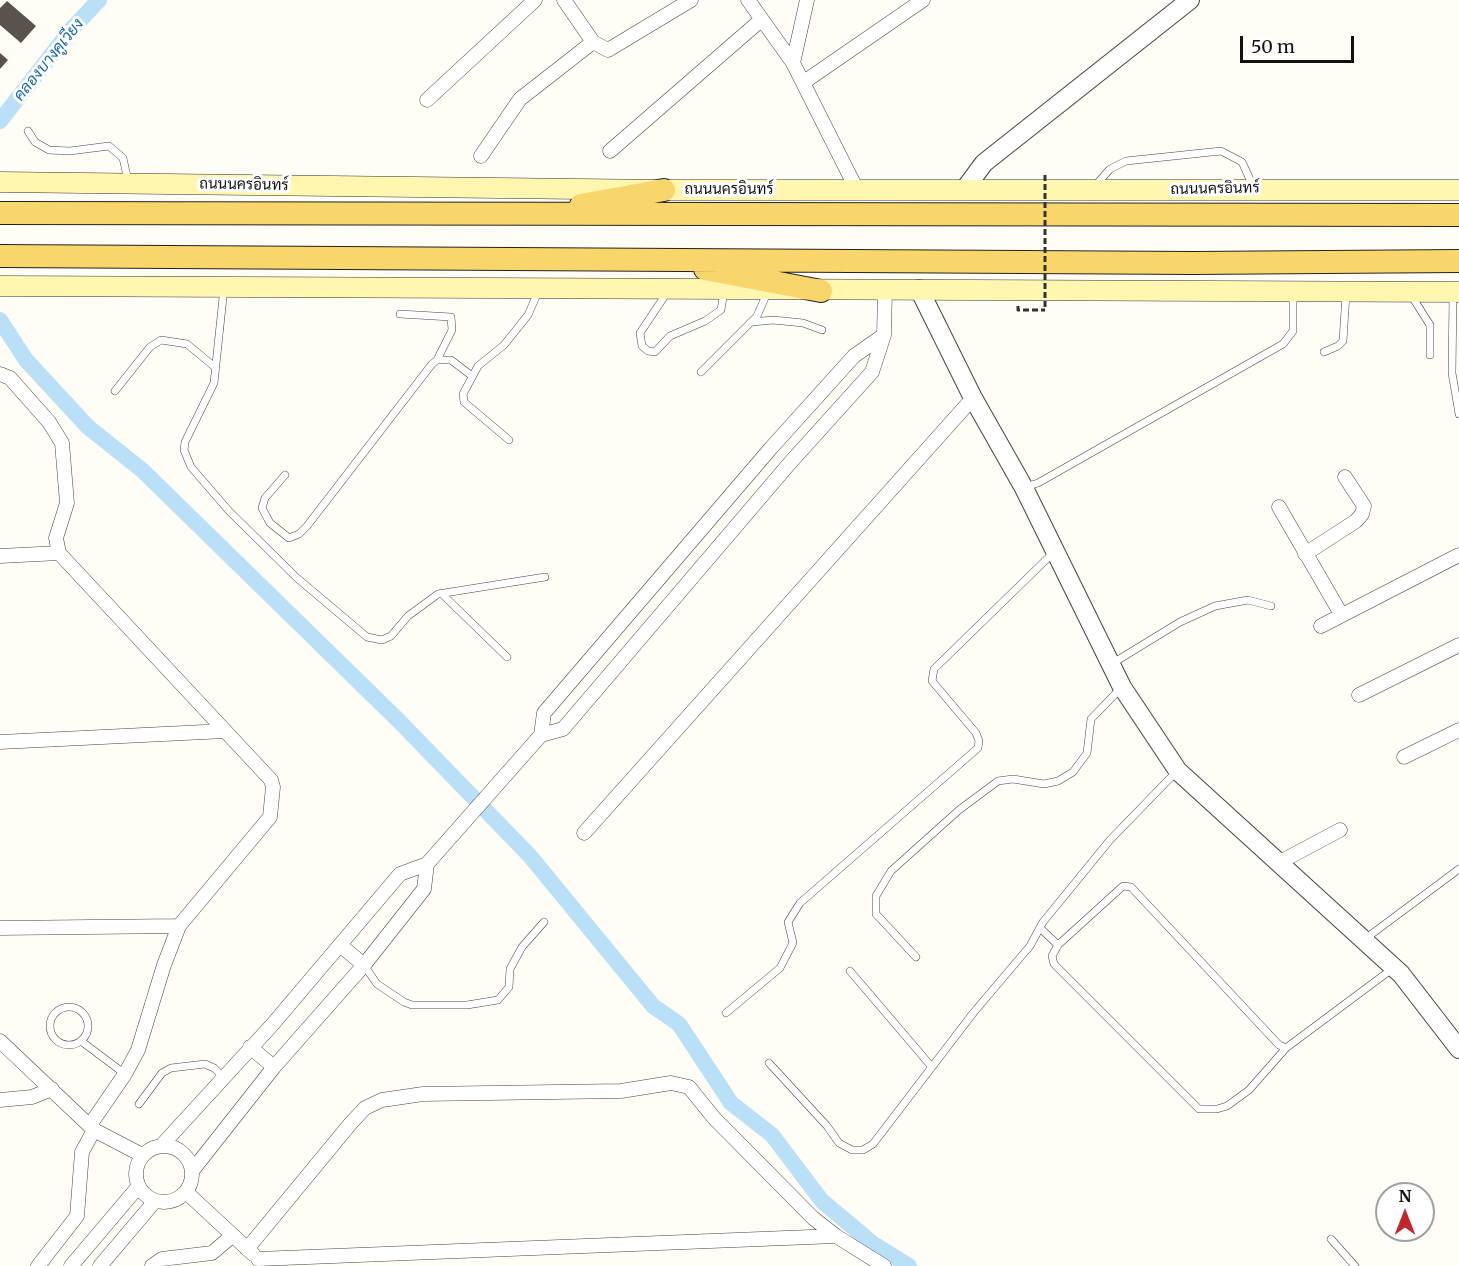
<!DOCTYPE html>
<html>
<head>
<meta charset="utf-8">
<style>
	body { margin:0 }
	#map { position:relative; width:1459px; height:1266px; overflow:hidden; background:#fffdf5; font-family:Merriweather,serif }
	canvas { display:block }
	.north { position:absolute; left:1375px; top:1182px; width:60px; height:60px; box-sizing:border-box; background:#fff; border:2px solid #a0a0a0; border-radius:50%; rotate:0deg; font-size:16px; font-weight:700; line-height:24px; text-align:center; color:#111 }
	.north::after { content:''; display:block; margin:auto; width:21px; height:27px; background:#c4262e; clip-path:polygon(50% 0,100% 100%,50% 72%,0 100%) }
	.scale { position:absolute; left:1240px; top:36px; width:114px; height:27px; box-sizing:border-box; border:3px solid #111; border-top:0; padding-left:8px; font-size:18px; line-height:21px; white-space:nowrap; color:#111; -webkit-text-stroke:4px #fff; paint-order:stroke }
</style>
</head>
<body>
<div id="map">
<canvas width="1459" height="1266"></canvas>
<div class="north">N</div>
<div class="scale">50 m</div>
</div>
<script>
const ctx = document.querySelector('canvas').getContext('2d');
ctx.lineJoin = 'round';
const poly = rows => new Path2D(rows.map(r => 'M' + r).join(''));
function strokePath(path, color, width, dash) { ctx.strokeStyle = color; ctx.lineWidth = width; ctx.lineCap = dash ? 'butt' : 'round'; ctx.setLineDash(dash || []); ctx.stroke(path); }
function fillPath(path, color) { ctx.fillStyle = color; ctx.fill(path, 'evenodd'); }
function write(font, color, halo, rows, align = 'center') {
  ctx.font = font + ' Merriweather,Sarabun,serif'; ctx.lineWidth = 6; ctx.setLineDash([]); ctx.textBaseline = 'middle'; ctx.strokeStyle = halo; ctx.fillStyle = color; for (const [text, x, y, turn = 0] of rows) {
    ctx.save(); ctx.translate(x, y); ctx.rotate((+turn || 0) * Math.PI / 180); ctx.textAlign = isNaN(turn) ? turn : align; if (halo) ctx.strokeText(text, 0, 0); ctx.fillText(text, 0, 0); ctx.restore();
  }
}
const canal = poly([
	[0,121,70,31,99,0],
	[0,320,26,360,88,427,142,470,400,722,530,856,653,1006,679,1024,731,1103,772,1135,822,1201,872,1243,909,1266]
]);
const building = poly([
	[7,1,36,26,21,43,0,25,0,8],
	[0,53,8,60,0,69]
]);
const path = poly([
	[1018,306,1018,310,1045,310]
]);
const service = poly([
	[28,131,35,142,49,150,70,151,109,146,123,158,128,181],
	[1095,186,1110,169,1126,161,1221,151,1242,162,1253,186],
	[224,288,214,383,185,442,184,450,191,467,229,511,297,578,367,637,382,640,391,636,408,616,438,594,545,577],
	[668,291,640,333,642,346,648,351,655,352,670,336,705,321,721,310,724,291],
	[1411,295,1430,325,1430,355],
	[1453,295,1452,373,1459,414],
	[400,314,451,317,452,330,437,360],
	[752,322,773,320,803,323,822,330],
	[1324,352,1338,346,1343,341,1346,294],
	[701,372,757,316,768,291],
	[115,391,150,347,161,340,187,344,216,368],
	[509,440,464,402,463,394,478,366,504,345,528,315,538,292],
	[285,475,265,498,262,508,270,523,289,538,299,534,307,526,432,364,437,360,451,360,472,376],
	[1025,487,1038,483,1283,344,1293,331,1293,294],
	[442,594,507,657],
	[1113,663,1180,622,1215,606,1248,600,1271,606],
	[1040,928,1058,945,1123,886,1131,887,1279,1045,1286,1048,1392,969],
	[1365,939,1459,869],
	[1058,945,1052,956,1054,964,1199,1109,1217,1109,1227,1106,1249,1090,1286,1048],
	[916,957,876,914,876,896,891,871,959,810,998,781,1013,779,1044,784,1058,781,1073,772,1087,753,1091,719,1122,687],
	[364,965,377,984,404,1002,412,1005,467,1005,498,1000,509,987,510,969,522,947,544,922],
	[850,971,931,1066],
	'50 1026a19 19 0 1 1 38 0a19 19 0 1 1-38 0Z',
	[726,1013,780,968,793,943,788,922,800,903,978,748,979,741,976,733,932,681,934,669,1053,553],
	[81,1041,125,1074],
	[769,1063,827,1126,839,1143,852,1150,863,1150,873,1144,974,1012,1030,946,1043,922,1070,889,1110,840,1176,772],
	[139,1104,162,1073,171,1068,205,1064,214,1068,223,1077],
	[1331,1239,1355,1266]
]);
const minor = poly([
	[564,0,593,42,608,50,691,0],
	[748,0,793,63],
	[807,0,793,63,857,190],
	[804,82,923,0],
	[427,100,535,0],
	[610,151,761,20],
	[481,156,520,99,593,42],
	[0,374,10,378,49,422,62,443,67,503,56,538,59,553,271,780,273,787,270,817,179,926,164,965,138,1050,125,1074,90,1125],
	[1279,507,1341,614],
	[1305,554,1356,521,1362,514,1364,506,1345,477],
	[0,556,59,553],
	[1321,626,1459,555],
	[1359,695,1459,645],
	[541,735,544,713,771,448,854,356,884,335],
	[0,742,225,731],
	[1404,757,1459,730],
	[584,833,973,398],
	[1280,862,1340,830],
	[0,928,179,926],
	[340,945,364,965],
	[0,1041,94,1130,142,1155],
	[250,1047,274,1067],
	[0,1100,32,1097,52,1089],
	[162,1145,272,1025,400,874,427,864,541,735,563,729,789,464,872,372,884,335,885,289],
	'136 1174a28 28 0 1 1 56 0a28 28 0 1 1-56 0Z',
	[192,1171,274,1067,364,965,424,889,427,864],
	[186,1192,253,1254],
	[247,1249,351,1123,365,1108,382,1100,423,1094,621,1091,671,1083,689,1087,714,1118,813,1218,836,1236,884,1266],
	[258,1259,836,1236],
	[38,1266,77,1216,82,1152,94,1130],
	[71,1266,138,1187],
	[100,1266,155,1201],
	[152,1266,162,1259,212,1253,232,1236]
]);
const tertiary = poly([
	[964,190,984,163,1190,0],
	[919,289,973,398,1024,488,1122,687,1178,771,1401,974,1459,1049]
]);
const secondary = poly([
	[0,182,664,190,1459,190],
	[0,286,1459,292]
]);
const primary = poly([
	[581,205,664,190],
	[0,213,1459,215],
	[0,256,1193,263,1459,261],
	[705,269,821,291]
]);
const pathBridge = poly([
	[1045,175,1045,310]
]);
const streetNames = [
	["ถนนนครอินทร์",244,185,1],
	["ถนนนครอินทร์",1215,189,-1],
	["ถนนนครอินทร์",729,190]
];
const waterNames = [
	["คลองบางคูเวียง",49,60,-51]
];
strokePath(canal, '#b9e0f7', 16);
fillPath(building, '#5a524d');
strokePath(service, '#444', 8);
strokePath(minor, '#444', 15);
strokePath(tertiary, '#444', 20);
strokePath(secondary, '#333', 21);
strokePath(primary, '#222', 24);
strokePath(path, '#333', 3, [6, 3]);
strokePath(service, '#fff', 7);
strokePath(minor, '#fff', 14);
strokePath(tertiary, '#fff', 18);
strokePath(secondary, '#fff6b0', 20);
strokePath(primary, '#f9d66b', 22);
strokePath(pathBridge, '#333', 3, [6, 3]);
write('15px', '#111', '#fff', streetNames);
write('italic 16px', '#1768a6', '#fff', waterNames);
</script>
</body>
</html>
